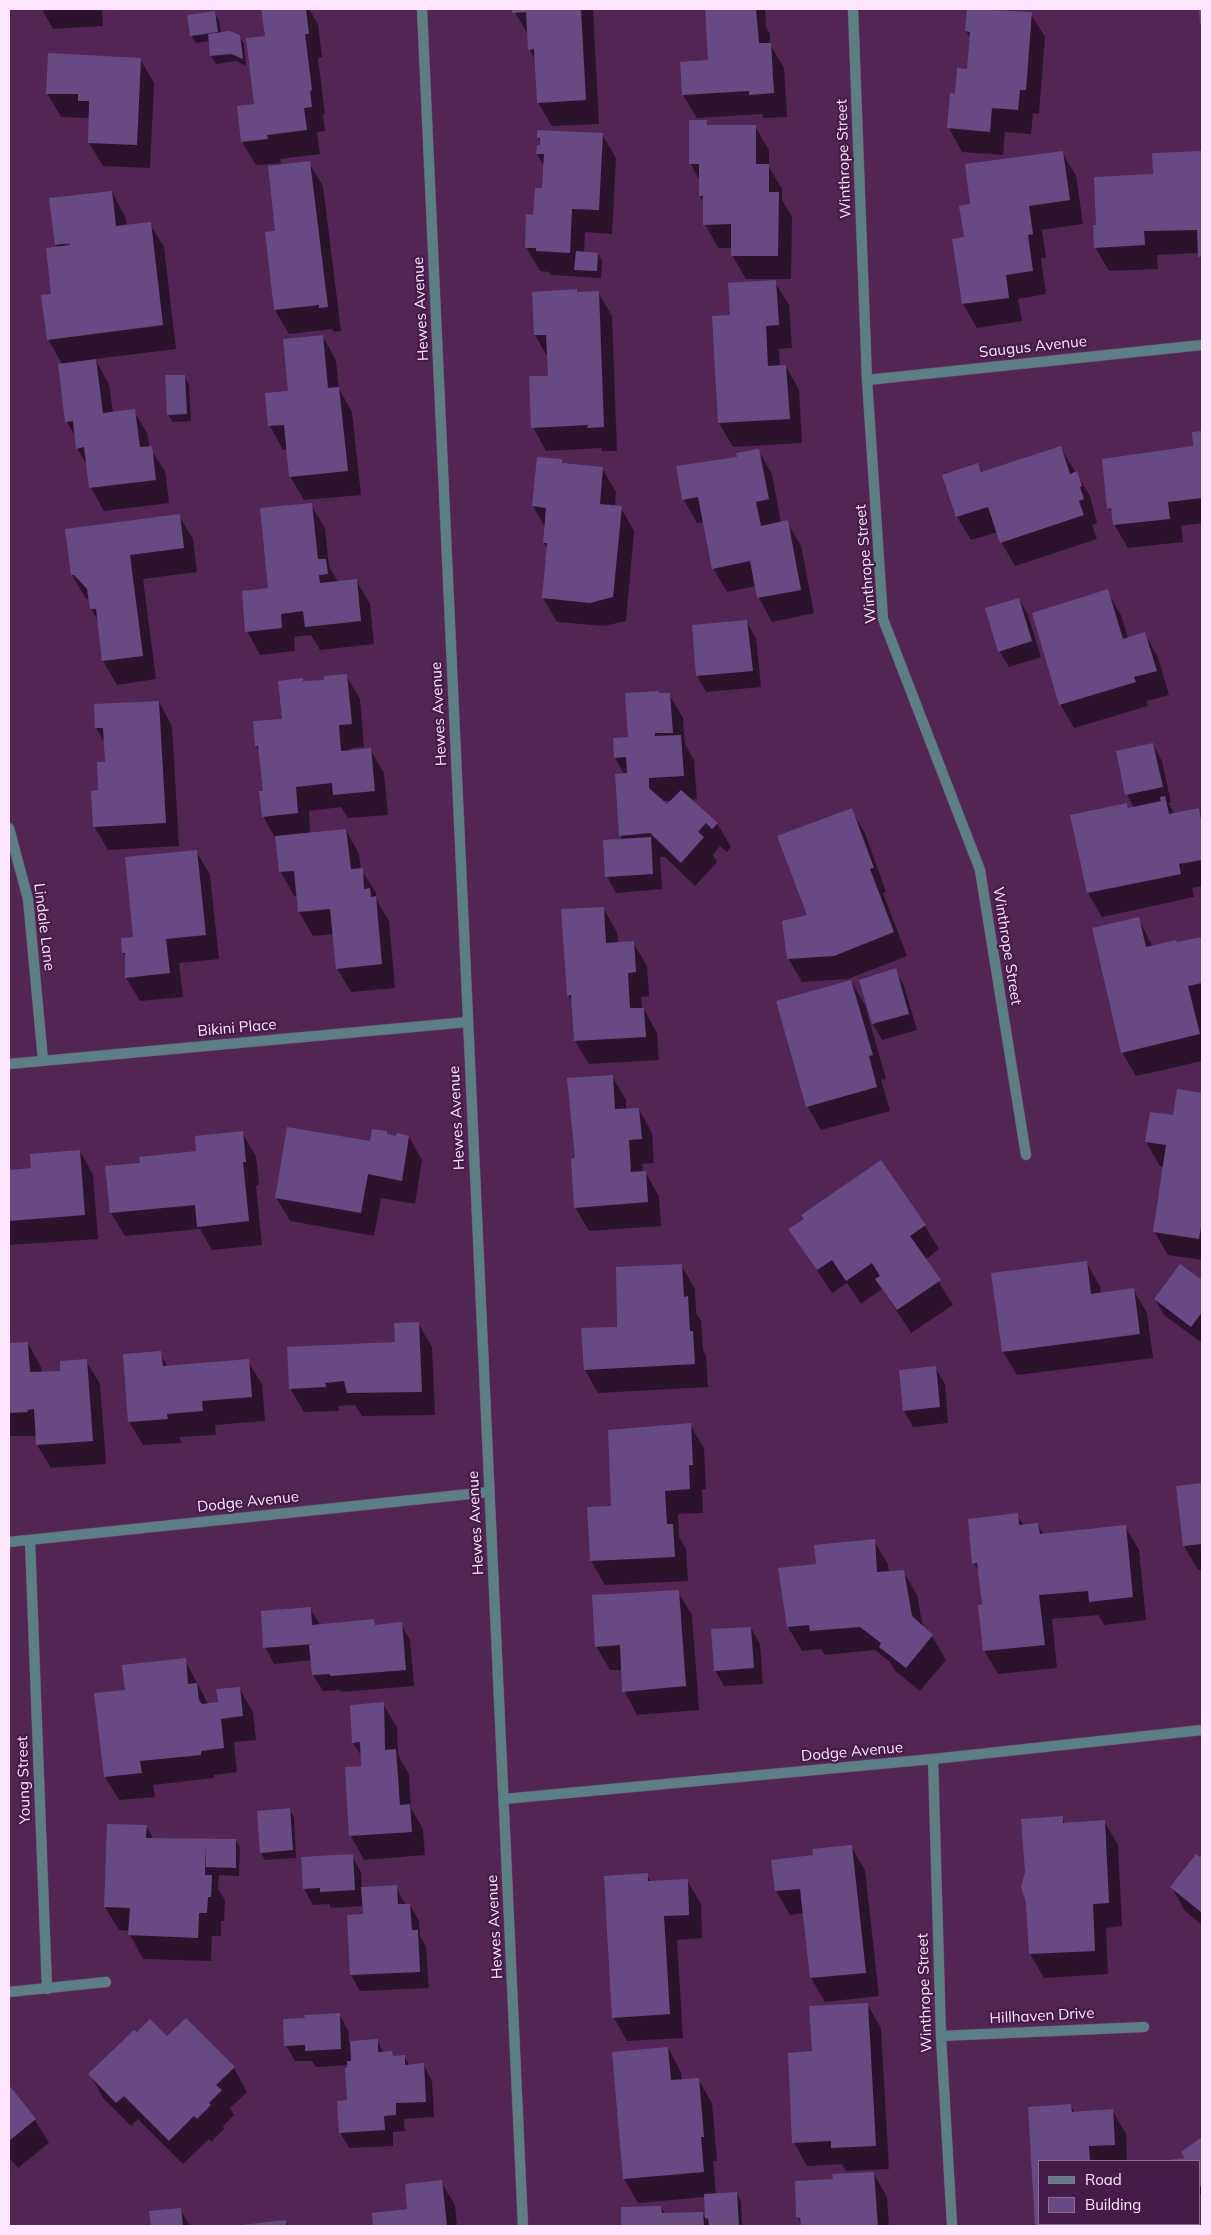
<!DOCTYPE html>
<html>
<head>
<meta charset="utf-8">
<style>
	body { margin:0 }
	#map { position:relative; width:1211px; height:2235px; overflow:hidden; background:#522554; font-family:Mulish,sans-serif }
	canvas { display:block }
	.frame { position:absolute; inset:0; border:10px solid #fee7fe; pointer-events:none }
	.legend { position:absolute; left:1038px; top:2160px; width:162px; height:65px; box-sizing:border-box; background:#461a49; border:1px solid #906c91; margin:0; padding:6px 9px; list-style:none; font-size:15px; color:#fee7fe }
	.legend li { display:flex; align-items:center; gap:10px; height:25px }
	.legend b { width:25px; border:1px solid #906c91 }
</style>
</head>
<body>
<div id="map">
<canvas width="1211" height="2235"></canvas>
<div class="frame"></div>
<ul class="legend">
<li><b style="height:6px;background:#5a8085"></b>Road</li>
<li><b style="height:14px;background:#674a84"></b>Building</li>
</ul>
</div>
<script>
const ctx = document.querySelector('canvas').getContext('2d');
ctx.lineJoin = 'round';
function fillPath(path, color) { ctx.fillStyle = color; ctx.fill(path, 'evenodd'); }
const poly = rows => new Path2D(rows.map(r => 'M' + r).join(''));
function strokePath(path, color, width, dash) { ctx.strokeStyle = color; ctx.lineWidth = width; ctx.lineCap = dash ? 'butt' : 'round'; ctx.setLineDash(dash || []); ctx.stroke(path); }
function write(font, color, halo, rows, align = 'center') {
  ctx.font = font + ' Mulish,sans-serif'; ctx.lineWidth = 4.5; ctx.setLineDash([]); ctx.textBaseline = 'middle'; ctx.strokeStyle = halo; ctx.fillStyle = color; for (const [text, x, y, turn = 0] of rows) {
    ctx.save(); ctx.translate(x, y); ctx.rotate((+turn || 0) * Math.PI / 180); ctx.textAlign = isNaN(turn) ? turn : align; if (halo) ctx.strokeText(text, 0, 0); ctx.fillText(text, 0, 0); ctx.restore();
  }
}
const shadow = poly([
	[42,9,102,9,103,26,53,29],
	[263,9,309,9,318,24,322,57,318,58,325,114,323,114,325,131,317,132,320,154,280,159,281,163,256,165,242,142,255,105,266,37],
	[513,9,593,9,599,124,552,126,538,103,536,61,529,49,529,36],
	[707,9,765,9,766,27,770,34,770,44,784,68,787,117,764,118,762,114,697,118,683,95,710,61],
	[968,9,1031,14,1045,37,1039,114,1033,113,1031,134,1005,132,1003,155,962,152,949,128,956,95,968,70,971,39,966,31],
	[214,12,219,20,221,34,239,36,244,44,246,66,236,61,216,64,211,56,210,41,196,43,191,35],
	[140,59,154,83,150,168,103,166,89,143,89,118,61,117,47,93],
	[706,121,709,126,755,126,769,150,769,167,782,189,782,200,792,217,791,279,746,279,732,255,732,248,718,248,705,224,705,203,700,196,700,181,690,163],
	[602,134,616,158,612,234,585,232,584,253,598,254,602,261,601,278,551,275,549,272,540,271,526,247,543,190,544,166,537,154,541,143,538,138],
	[1062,152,1076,176,1083,224,1042,230,1046,258,1041,258,1046,294,1018,299,1022,321,977,328,963,304,954,240,965,238,972,205],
	[1202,152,1202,261,1199,253,1157,255,1158,269,1109,271,1095,247,1098,226,1154,175,1154,154],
	[309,163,323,186,341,331,334,332,332,329,289,334,275,310],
	[112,192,125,216,127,226,150,224,164,247,176,349,95,359,109,384,113,413,134,411,148,435,149,447,165,471,169,503,104,511,91,488,88,467,77,448,76,438,67,422,62,364,48,339,58,248,56,245],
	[75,242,76,244,65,245,65,243],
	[775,282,789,305,792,348,779,349,780,366,786,366,799,390,802,443,733,447,719,423,731,316],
	[576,291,578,293,598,292,612,316,617,451,602,451,601,448,546,451,533,427,549,377,548,358,535,335,533,293],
	[323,337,336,360,339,389,352,412,361,495,304,500,290,476,287,449,283,450,270,426],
	[184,376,189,384,191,421,173,422,168,415],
	[1202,432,1202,523,1181,526,1183,542,1128,548,1114,524,1114,516,1109,508,1195,447,1193,433],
	[1060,447,1090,496,1097,523,1092,525,1097,539,1015,566,1001,542,998,532,971,540,957,517,944,476,978,465,983,473],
	[758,450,772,474,781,523,787,522,801,546,814,613,772,622,759,598,756,586,727,592,713,568,704,522,697,523,684,500,739,458],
	[561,461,564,464,602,468,616,492,615,507,621,508,634,531,626,621,604,626,557,622,543,598,548,550,544,543,545,527,533,506],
	[311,505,325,528,329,566,338,582,356,580,370,604,374,644,320,650,311,635,294,637,295,651,260,655,247,631],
	[179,516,193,539,197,572,143,579,156,679,117,685,103,661,99,622,91,609,89,598,86,599,72,575],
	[1107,591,1121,615,1128,638,1145,634,1158,657,1169,695,1147,701,1148,706,1074,728,1060,704],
	[1019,599,1028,615,1041,657,1009,667,999,651],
	[746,621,756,638,761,687,706,692,697,676],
	[346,675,360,699,364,747,351,748,352,751,370,749,384,773,388,815,348,818,341,807,309,811,310,834,346,830,359,854,361,869,376,893,376,899,389,921,395,988,351,992,337,968,334,934,313,936,299,912,297,896,294,896,281,872,277,841,263,816,264,792,260,753,256,746,284,720,303,680,304,682,326,681],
	[669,694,683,718,685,744,694,760,697,799,689,800,717,823,731,847,727,852,720,846,713,855,717,862,695,886,665,857,660,857,662,889,616,893,607,876,623,840,620,835,624,774,615,758,660,695],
	[662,801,673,801,668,806],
	[159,702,172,726,179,846,108,850,94,826,106,763,105,743,96,728],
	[1153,744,1162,761,1171,803,1168,803,1175,814,1198,809,1202,816,1202,886,1192,888,1194,897,1102,917,1088,893,1072,816,1127,805,1129,809,1134,808,1127,794],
	[851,810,865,833,886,892,883,893,907,956,848,979,802,982,788,958,809,916],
	[196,851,210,875,219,959,179,963,183,997,140,1001,126,978,126,957,123,953],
	[603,908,617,932,618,943,633,942,647,966,649,996,641,997,642,1009,644,1009,657,1033,659,1060,589,1064,575,1041,573,1003,568,995],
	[1138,918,1153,947,1202,938,1202,1061,1136,1076,1122,1052],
	[895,970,904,986,917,1030,882,1040,873,1024],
	[851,981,865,1005,886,1079,881,1080,890,1111,821,1130,807,1106],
	[612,1076,626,1100,626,1110,639,1109,652,1133,654,1163,642,1164,643,1173,645,1172,659,1196,661,1226,589,1231,575,1207,576,1159],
	[1178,1091,1202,1095,1202,1260,1168,1255,1154,1231,1164,1167,1160,1166,1146,1142,1174,1117],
	[242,1133,256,1156,259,1185,256,1186,262,1245,212,1250,200,1229,125,1236,111,1213,141,1164,198,1152],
	[388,1136,409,1137,422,1160,415,1204,381,1198,374,1236,290,1221,276,1197,371,1142],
	[80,1151,93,1175,98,1239,9,1245,9,1171,32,1169],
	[880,1162,925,1226,939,1249,925,1260,953,1305,911,1333,882,1289,861,1304,847,1283,832,1293,790,1230],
	[1086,1262,1100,1286,1101,1294,1133,1289,1147,1313,1153,1358,1017,1375,1003,1352],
	[681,1265,695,1289,696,1313,701,1321,703,1350,706,1356,708,1387,598,1393,585,1370,618,1328],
	[1180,1266,1202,1282,1201,1342,1164,1315,1155,1299],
	[418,1323,432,1347,435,1415,362,1416,355,1405,338,1406,339,1411,304,1412,290,1388,396,1343],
	[28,1343,41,1367,42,1373,61,1372,86,1361,100,1384,106,1464,51,1468,37,1445,37,1436,9,1436,9,1344],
	[160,1353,168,1367,248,1361,262,1384,265,1421,215,1425,216,1435,180,1437,181,1443,143,1445,129,1422],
	[935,1367,945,1384,948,1423,913,1427,904,1411,900,1371],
	[690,1425,704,1448,706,1489,702,1489,703,1513,678,1514,679,1537,686,1549,688,1581,605,1585,591,1561,589,1509,613,1507],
	[1202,1484,1202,1569,1198,1570,1184,1546,1178,1487],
	[1017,1515,1024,1526,1038,1525,1044,1535,1125,1526,1139,1550,1146,1620,1104,1625,1098,1615,1052,1619,1057,1668,998,1674,984,1650,980,1574,974,1563],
	[874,1541,888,1564,889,1572,903,1571,917,1595,923,1628,932,1636,946,1660,920,1691,894,1670,890,1662,875,1650,825,1655,821,1649,802,1651,788,1627,818,1565],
	[678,1592,692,1615,699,1710,637,1715,624,1691,623,1670,610,1670,596,1646],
	[310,1608,320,1625,373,1621,376,1626,401,1624,410,1640,414,1686,341,1692,340,1690,323,1691,313,1675,312,1660,274,1664,265,1647],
	[751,1628,760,1644,763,1684,724,1686,715,1670],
	[185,1660,208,1704,219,1703,239,1688,253,1712,256,1740,234,1742,237,1772,214,1775,214,1778,153,1785,155,1797,119,1800,105,1777,126,1691],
	[383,1704,397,1727,398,1755,409,1774,411,1808,423,1829,425,1855,364,1860,351,1836,346,1768,362,1767,362,1757,353,1743],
	[289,1810,294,1817,296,1858,265,1860,261,1853],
	[1062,1818,1065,1824,1104,1821,1118,1845,1122,1926,1106,1928,1108,1974,1044,1978,1030,1954],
	[146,1826,154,1840,236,1840,240,1848,239,1876,219,1875,218,1889,225,1900,224,1921,221,1921,221,1936,212,1936,211,1961,143,1959,130,1935,130,1931,119,1930,105,1907],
	[851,1846,865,1870,879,1996,825,2002,811,1978,804,1913,790,1915,776,1891,773,1861,814,1856],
	[352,1856,361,1872,362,1888,396,1887,406,1905,410,1905,419,1921,420,1936,426,1947,429,1988,360,1991,351,1975,348,1916,364,1915,363,1906,331,1908,329,1904,313,1905,304,1889],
	[1202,1856,1202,1925,1185,1911,1172,1888],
	[647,1875,651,1882,687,1880,701,1904,702,1938,677,1940,683,2038,627,2041,614,2018],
	[867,2004,881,2028,889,2169,846,2171,842,2164,807,2166,794,2143,813,2053],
	[339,2014,348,2030,349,2042,377,2040,384,2053,391,2052,394,2057,404,2056,409,2065,423,2064,432,2081,434,2117,404,2119,405,2131,393,2132,393,2146,349,2148,340,2132,349,2101,348,2065,316,2067,312,2061,295,2061,286,2045],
	[137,2033,167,2038,234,2068,247,2092,230,2108,234,2115,223,2126,224,2129,211,2142,209,2139,183,2164,138,2119,131,2126,103,2098,90,2074],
	[668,2048,681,2072,682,2080,698,2079,712,2103,717,2161,713,2161,716,2194,736,2193,741,2201,742,2226,623,2226,622,2208,661,2207,665,2214,702,2213,707,2221,705,2197,638,2203,624,2179,614,2053],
	[9,2087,35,2120,49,2143,18,2168,9,2157],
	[1070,2105,1075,2113,1112,2110,1126,2134,1127,2161,1040,2161,1040,2224,1106,2224,1106,2226,1037,2226,1029,2108],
	[1202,2138,1202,2194,1200,2194,1200,2161,1171,2161,1187,2159,1183,2153],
	[874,2174,887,2197,889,2226,802,2226,798,2217,834,2180],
	[441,2182,455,2205,457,2226,374,2226,373,2214,409,2210],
	[180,2209,190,2226,152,2226,151,2212],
	[285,2222,288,2226,241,2226]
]);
const building = poly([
	[261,9,306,9,309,34,305,34,312,90,310,91,312,107,304,108,307,130,267,135,268,139,241,142,237,106,254,104,246,38,265,36],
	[512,9,581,9,586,100,537,103,534,49,528,50,526,12,512,13],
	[705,9,756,9,759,43,771,43,774,93,749,95,749,91,682,95,680,62,708,60],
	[967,9,1032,12,1026,90,1020,90,1018,110,992,108,990,132,947,128,950,93,955,94,957,68,967,69,970,32,965,31],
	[1199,9,1202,9,1202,24,1200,24],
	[215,11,218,32,190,36,187,15],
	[229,31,240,35,243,59,231,54,210,56,208,34],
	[48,53,141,58,137,145,88,143,89,101,78,101,78,94,46,94],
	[689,120,707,120,707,125,756,125,756,164,769,164,769,192,779,192,778,256,731,256,731,224,703,225,703,196,699,196,699,164,689,164],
	[537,130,603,133,599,210,572,209,570,253,536,251,536,248,525,248,526,214,533,215,535,188,542,188,544,154,536,154,537,145,540,145,540,138,537,138],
	[1063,151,1070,200,1029,206,1033,234,1028,235,1033,271,1006,275,1009,298,962,304,952,239,964,237,959,206,970,204,965,164],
	[1202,151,1202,256,1198,257,1197,230,1144,231,1145,245,1094,248,1093,225,1096,225,1094,177,1153,174,1152,153],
	[310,161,328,307,319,308,319,305,274,310,265,232,275,231,268,166],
	[112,191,116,226,151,222,163,325,47,340,41,295,51,294,46,248,70,245,69,243,55,245,49,198],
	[576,251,598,253,597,271,574,270],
	[776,280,779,325,766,326,768,366,786,365,790,419,718,423,712,316,730,315,728,283],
	[577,289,577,292,599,291,604,427,587,428,588,425,531,428,529,376,548,376,546,335,534,335,532,292],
	[323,335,328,388,339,387,348,471,289,477,284,425,268,426,265,393,288,391,283,339],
	[96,359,103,413,135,409,140,447,152,446,156,480,89,488,84,447,76,449,73,421,65,422,58,364],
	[165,375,185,375,187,414,167,415],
	[1202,431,1202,498,1168,502,1170,519,1113,525,1111,508,1107,509,1102,459,1193,446,1192,432],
	[1061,446,1070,474,1077,471,1082,486,1080,487,1084,499,1079,501,1084,515,1000,543,988,507,956,517,942,475,978,463,981,472],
	[759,449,769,499,756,502,761,526,788,520,801,590,757,598,750,561,712,569,698,497,682,500,676,466,737,457,736,453],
	[537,457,562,459,562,463,603,467,600,504,622,506,613,597,590,603,542,598,547,543,543,543,546,508,532,506],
	[312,503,318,559,326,559,328,574,319,575,320,583,357,579,361,621,305,627,303,611,281,614,282,628,245,632,242,591,268,588,260,508],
	[180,514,184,548,130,555,143,656,102,661,96,609,90,609,87,589,74,575,71,575,65,529],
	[1108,589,1123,639,1145,632,1157,671,1134,677,1136,682,1059,705,1032,613],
	[1019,598,1032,641,998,652,985,608],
	[747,620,753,671,696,676,692,625],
	[347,674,352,724,339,725,341,751,371,748,375,791,333,795,332,783,296,787,298,813,262,817,259,791,263,791,258,746,255,746,253,721,282,719,278,681,303,678,303,681,324,680,324,676],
	[659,691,659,693,670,693,673,733,655,733,655,736,681,735,684,776,649,778,649,788,667,804,681,790,718,823,712,829,706,823,698,832,704,837,681,863,650,833,619,836,615,774,627,773,626,757,614,758,613,738,628,737,625,693],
	[159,701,166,823,93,827,91,791,98,790,97,762,105,762,103,728,95,728,94,704],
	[1153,743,1163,787,1125,795,1116,751],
	[1165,796,1169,814,1199,808,1202,824,1202,860,1179,864,1181,874,1087,893,1070,815,1127,803,1128,808,1161,801,1160,797],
	[852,808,874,868,870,869,894,932,834,956,787,959,782,921,807,915,777,836],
	[346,829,351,869,363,868,364,889,370,888,371,897,376,896,382,964,336,969,330,909,298,912,294,871,279,872,275,836],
	[651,837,653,874,605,877,603,840],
	[197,850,206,935,166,939,170,973,125,978,125,953,122,953,121,938,133,937,125,857],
	[604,907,606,943,634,941,636,972,628,973,630,1008,644,1008,646,1037,574,1041,571,995,567,996,561,909],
	[1139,917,1146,947,1176,940,1177,942,1202,937,1202,983,1188,986,1200,1034,1121,1053,1092,928],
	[896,968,909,1014,872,1024,859,980],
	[851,980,873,1055,869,1056,877,1087,806,1107,776,1001],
	[613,1075,615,1109,639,1108,642,1139,629,1140,631,1172,646,1171,648,1202,574,1208,571,1159,575,1158,567,1078],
	[1177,1089,1202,1093,1202,1220,1199,1239,1153,1232,1166,1145,1145,1142,1150,1112,1173,1115],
	[287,1127,370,1141,372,1129,387,1131,387,1134,396,1136,397,1133,409,1136,402,1181,368,1174,361,1213,275,1198],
	[243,1131,246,1162,243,1162,249,1221,197,1227,195,1205,110,1213,105,1166,140,1163,139,1157,196,1151,195,1136],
	[80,1150,85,1215,9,1221,9,1170,31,1168,30,1154],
	[881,1160,926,1225,910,1236,941,1280,897,1310,875,1279,880,1276,872,1263,846,1281,832,1260,817,1270,788,1229,804,1219,801,1215],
	[1087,1261,1091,1294,1134,1288,1140,1334,1002,1352,991,1273],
	[682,1264,684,1297,688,1296,690,1331,693,1331,695,1364,584,1370,581,1328,617,1327,616,1267],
	[1180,1264,1202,1280,1202,1312,1191,1327,1154,1299],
	[419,1322,422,1392,347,1393,344,1381,325,1383,326,1387,289,1389,287,1347,395,1342,394,1323],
	[28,1342,30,1372,60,1371,60,1361,87,1359,93,1441,36,1445,34,1409,27,1410,28,1412,9,1413,9,1343],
	[161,1351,163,1366,249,1359,252,1397,202,1401,203,1411,167,1414,168,1419,128,1422,123,1354],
	[936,1366,940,1407,903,1411,899,1370],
	[691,1423,693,1465,689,1465,690,1489,665,1491,667,1524,673,1524,675,1557,590,1561,587,1507,611,1506,608,1430],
	[1202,1483,1202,1544,1183,1546,1176,1486],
	[1018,1513,1019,1525,1038,1523,1040,1534,1126,1525,1133,1597,1089,1602,1088,1591,1039,1595,1045,1645,983,1651,978,1605,982,1604,977,1563,972,1564,968,1519],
	[875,1539,877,1572,904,1570,912,1616,933,1635,906,1668,879,1647,881,1643,860,1627,810,1631,809,1625,787,1627,778,1568,816,1564,814,1545],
	[679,1590,686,1686,622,1692,620,1645,595,1647,592,1595],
	[311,1607,312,1625,374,1619,375,1625,402,1622,406,1670,330,1676,330,1674,312,1675,309,1645,314,1644,263,1648,261,1611],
	[751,1627,754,1668,714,1671,711,1629],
	[186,1658,188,1684,197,1683,199,1700,202,1704,218,1702,216,1689,240,1687,243,1716,221,1719,224,1748,201,1751,201,1755,140,1761,142,1773,104,1777,94,1693,125,1690,122,1665],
	[384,1702,385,1750,396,1749,400,1805,410,1804,412,1832,349,1836,345,1767,361,1766,360,1742,352,1743,350,1705],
	[290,1808,293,1850,260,1853,257,1811],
	[1063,1816,1063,1823,1105,1820,1109,1903,1093,1904,1095,1951,1029,1954,1026,1903,1021,1887,1025,1872,1021,1819],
	[107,1824,147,1825,146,1838,236,1839,236,1868,206,1867,206,1843,205,1875,212,1875,211,1897,208,1897,207,1913,199,1913,198,1938,128,1935,130,1908,104,1907],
	[852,1845,866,1973,810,1978,800,1889,775,1891,771,1860,813,1855,812,1849],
	[353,1854,355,1890,320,1892,320,1888,303,1889,301,1857],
	[1196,1854,1200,1857,1202,1854,1202,1913,1170,1887],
	[648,1873,648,1881,688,1879,689,1915,664,1916,670,2014,612,2018,604,1876],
	[397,1885,398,1904,410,1904,412,1930,418,1930,420,1972,350,1975,347,1915,363,1914,361,1887],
	[868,2003,876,2146,831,2148,831,2141,792,2143,788,2053,812,2051,809,2006],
	[340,2013,341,2049,305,2051,305,2045,284,2046,283,2019,305,2018,304,2015],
	[186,2018,235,2067,216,2085,222,2090,209,2103,211,2105,197,2119,194,2116,169,2141,124,2096,116,2103,88,2074,134,2030,137,2032,150,2019,167,2036],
	[378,2039,378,2052,392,2051,393,2056,405,2055,405,2065,424,2063,426,2102,396,2103,396,2115,384,2116,385,2130,339,2133,337,2101,347,2100,345,2068,347,2068,347,2061,351,2061,350,2041],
	[668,2047,671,2080,699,2078,704,2137,701,2137,704,2172,623,2179,612,2052],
	[9,2085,36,2119,9,2141],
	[1071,2104,1072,2112,1113,2109,1115,2145,1089,2146,1090,2161,1040,2161,1040,2224,1094,2224,1094,2226,1035,2226,1028,2107],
	[1202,2137,1202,2186,1200,2186,1200,2161,1169,2160,1185,2158,1181,2152],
	[874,2172,878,2226,801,2226,800,2218,796,2217,795,2181,833,2179,832,2174],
	[442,2180,447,2226,373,2226,372,2213,407,2209,405,2184],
	[737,2192,739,2226,709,2226,708,2218,705,2218,704,2194],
	[661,2206,662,2213,703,2212,704,2226,621,2226,621,2207],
	[181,2208,183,2226,151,2226,149,2211],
	[286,2220,286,2226,242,2226,242,2225]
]);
const service = poly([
	[9,1992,106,1982]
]);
const minor = poly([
	[853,9,867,380,883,619,980,870,1026,1155],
	[867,380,1202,345],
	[9,828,28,899,43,1060],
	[9,1064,468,1022],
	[30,1540,47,1989],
	[933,1759,941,2036,952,2226],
	[941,2036,1144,2027]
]);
const tertiary = poly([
	[422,9,523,2226],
	[9,1542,489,1492],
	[504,1799,933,1759,1202,1730]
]);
const streetNames = [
	["Winthrope Street",844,159,-92],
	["Hewes Avenue",421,309,-93],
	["Saugus Avenue",1033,347,-6],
	["Winthrope Street",866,564,-95],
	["Hewes Avenue",439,714,-93],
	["Lindale Lane",44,927,83],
	["Winthrope Street",1007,946,81],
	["Bikini Place",237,1028,-5],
	["Hewes Avenue",457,1118,-93],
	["Dodge Avenue",248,1502,-6],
	["Hewes Avenue",476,1523,-93],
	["Dodge Avenue",852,1752,-5],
	["Young Street",24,1780,-92],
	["Hewes Avenue",495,1927,-93],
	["Winthrope Street",925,1993,-92],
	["Hillhaven Drive",1042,2016,-3]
];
fillPath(shadow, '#0007');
fillPath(building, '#674a84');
strokePath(service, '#6e446f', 11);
strokePath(minor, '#6e446f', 11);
strokePath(tertiary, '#6e446f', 11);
strokePath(service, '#5a8085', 10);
strokePath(minor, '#5a8085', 10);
strokePath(tertiary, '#5a8085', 10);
write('15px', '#fee7fe', '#461a49', streetNames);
</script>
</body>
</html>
